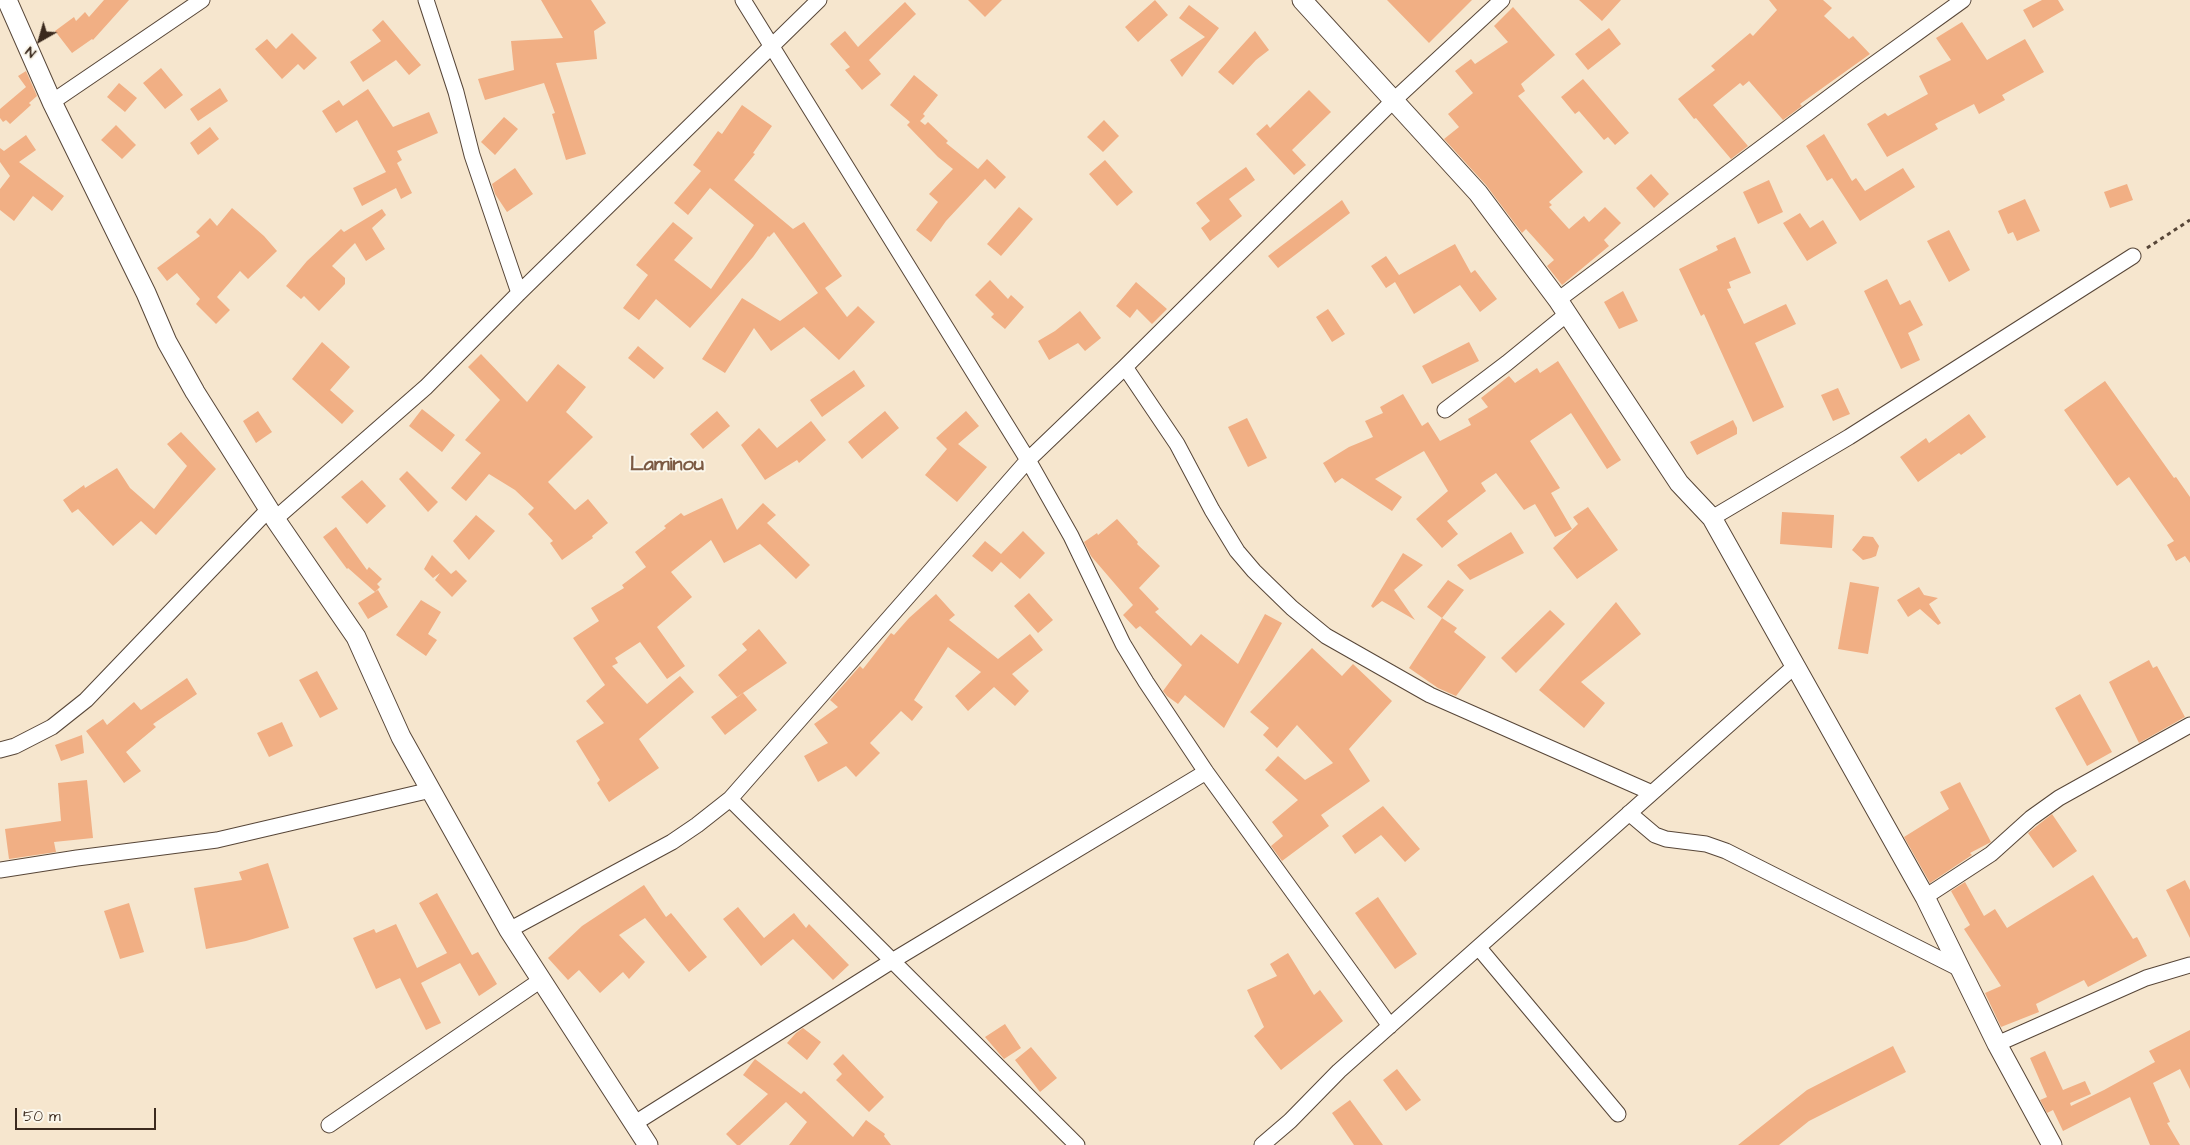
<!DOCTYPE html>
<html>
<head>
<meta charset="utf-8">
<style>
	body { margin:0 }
	#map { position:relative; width:2190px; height:1145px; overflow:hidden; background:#f6e6ce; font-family:"Architects Daughter",sans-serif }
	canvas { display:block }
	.north { position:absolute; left:15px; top:15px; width:50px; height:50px; -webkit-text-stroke:4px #fbf7ec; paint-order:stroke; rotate:218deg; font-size:14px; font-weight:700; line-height:20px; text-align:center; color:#3b2a1e }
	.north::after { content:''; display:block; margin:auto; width:18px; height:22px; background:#3b2a1e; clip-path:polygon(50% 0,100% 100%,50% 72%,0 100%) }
	.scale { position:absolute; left:15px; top:1108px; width:141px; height:22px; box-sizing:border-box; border:2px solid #3b2a1e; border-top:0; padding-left:6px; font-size:15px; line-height:18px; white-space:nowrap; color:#3b2a1e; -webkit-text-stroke:4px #fbf7ec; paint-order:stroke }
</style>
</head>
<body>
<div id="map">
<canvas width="2190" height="1145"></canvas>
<div class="north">N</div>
<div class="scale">50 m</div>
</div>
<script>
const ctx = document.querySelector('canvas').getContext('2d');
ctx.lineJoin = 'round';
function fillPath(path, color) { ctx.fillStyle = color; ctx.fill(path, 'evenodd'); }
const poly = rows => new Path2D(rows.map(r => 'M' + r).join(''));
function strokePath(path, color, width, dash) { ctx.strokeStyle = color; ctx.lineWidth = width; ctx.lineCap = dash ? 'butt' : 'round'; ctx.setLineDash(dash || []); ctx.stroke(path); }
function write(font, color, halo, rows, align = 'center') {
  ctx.font = font + ' "Architects Daughter",sans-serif'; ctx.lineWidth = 4; ctx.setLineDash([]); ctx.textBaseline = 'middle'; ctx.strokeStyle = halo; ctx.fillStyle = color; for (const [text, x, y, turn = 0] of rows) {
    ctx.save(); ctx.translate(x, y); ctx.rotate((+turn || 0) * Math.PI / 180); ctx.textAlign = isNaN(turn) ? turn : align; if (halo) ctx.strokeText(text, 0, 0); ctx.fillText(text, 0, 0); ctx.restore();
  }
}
const building = poly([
	[104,0,129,0,93,40,92,39,72,53,55,31,74,17,76,21,85,12,89,17],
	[541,0,591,0,606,23,594,31,597,59,556,63,586,154,566,160,552,114,555,113,544,83,485,100,478,79,514,70,511,41,563,38],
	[968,0,1002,0,985,17],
	[1155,0,1168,15,1138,42,1125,27],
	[1387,0,1472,0,1429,43],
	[1579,0,1621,0,1602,21],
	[1769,0,1823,0,1832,8,1824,16,1849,39,1853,36,1870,54,1800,104,1802,106,1783,120,1749,81,1743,86,1740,83,1713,105,1748,146,1731,159,1696,118,1694,119,1678,99,1715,70,1711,66,1750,33,1753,36,1777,10],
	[2042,0,2058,0,2064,10,2033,28,2023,10],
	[905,2,916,14,869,60,881,74,862,90,845,70,850,67,830,44,845,31,858,47],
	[1189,5,1219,28,1182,77,1170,60,1205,37,1179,18],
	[1513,7,1555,55,1521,84,1525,91,1518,96,1583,172,1549,202,1552,205,1549,207,1569,229,1584,216,1589,222,1605,207,1621,223,1604,240,1609,246,1562,285,1547,266,1554,260,1526,229,1522,233,1486,185,1444,139,1459,127,1448,114,1473,93,1455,71,1471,59,1475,64,1508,42,1494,26],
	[383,20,421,65,409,75,396,60,363,82,350,62,381,41,372,30],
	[1962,22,1987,60,2025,39,2044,72,2002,95,2005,100,1979,114,1974,104,1935,124,1938,129,1887,157,1867,124,1885,113,1888,116,1928,94,1919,76,1951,60,1936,38],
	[1609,28,1621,44,1588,70,1575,54],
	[1255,31,1269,50,1256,60,1233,85,1218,72],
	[292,33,317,58,304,70,298,64,282,79,255,49,267,39,276,49],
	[161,68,183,95,165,109,143,83],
	[26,71,37,96,29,103,31,105,10,124,6,120,3,122,0,118,0,109,26,87,18,76],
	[914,75,938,95,923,114,925,116,920,121,925,125,928,122,948,141,946,143,978,169,987,159,1006,177,995,189,985,179,946,221,931,242,916,230,938,202,929,194,953,169,938,157,907,125,910,122,890,105],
	[1583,79,1629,133,1615,145,1608,137,1604,140,1579,111,1575,114,1561,97],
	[119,83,137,98,125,112,107,97],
	[220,88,228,101,198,121,190,109],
	[368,89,393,127,429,112,438,133,397,151,402,160,397,163,412,193,401,199,396,188,362,206,353,188,386,172,357,120,336,133,322,111,339,100,343,106],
	[1309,90,1331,112,1292,150,1306,165,1294,175,1256,134,1267,124,1270,128],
	[742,105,772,126,753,153,755,154,734,180,793,229,804,222,842,276,825,288,847,317,858,306,875,322,839,360,804,327,771,351,754,328,725,373,702,359,742,298,780,321,818,293,774,232,769,237,768,236,753,257,690,328,656,299,639,320,623,308,648,275,636,265,673,222,693,238,674,260,711,289,754,225,710,188,688,215,674,203,701,171,693,165,718,131,722,134],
	[504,117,518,129,495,155,481,142],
	[1104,120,1119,136,1103,152,1087,137],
	[116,125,136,145,122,159,101,140],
	[210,127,219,139,198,155,190,143],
	[1824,134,1852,181,1856,178,1865,191,1903,168,1915,187,1860,221,1832,178,1827,181,1806,146],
	[26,135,36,150,19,162,64,196,52,211,33,196,14,221,0,210,0,189,10,176,0,162,0,148,4,151],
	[1105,160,1133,192,1117,206,1089,174],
	[1246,167,1255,180,1229,199,1242,216,1210,241,1201,228,1210,221,1196,203],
	[515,168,533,194,507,212,495,194,492,184],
	[1651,174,1669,194,1654,208,1636,188],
	[1769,180,1783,212,1758,224,1743,192],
	[2127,184,2133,200,2110,208,2104,192],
	[2025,199,2040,231,2017,241,2013,232,2008,234,1998,211],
	[1342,200,1350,213,1278,268,1268,256],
	[1019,207,1033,219,1001,256,987,244],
	[232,208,264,236,277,251,248,279,240,271,217,297,230,310,216,324,196,304,200,299,177,273,167,281,157,268,200,236,196,232,210,218,217,226],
	[382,209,386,215,372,228,385,249,366,261,355,243,332,266,345,278,345,284,319,311,304,296,301,299,286,286,307,261,341,229,344,232],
	[1800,213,1810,228,1823,220,1837,243,1807,261,1783,223],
	[1949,230,1970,270,1949,282,1927,241],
	[1735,237,1751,273,1729,282,1731,288,1727,289,1744,324,1786,304,1796,324,1755,343,1784,407,1753,422,1704,314,1701,316,1679,269,1718,250,1716,246],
	[1455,244,1471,273,1475,270,1497,299,1480,312,1460,285,1414,314,1395,282,1386,288,1371,266,1386,256,1399,275],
	[1887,279,1900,305,1910,300,1923,325,1908,333,1920,360,1901,369,1864,291],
	[990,280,1008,299,1011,295,1024,307,1005,329,991,317,994,314,975,295],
	[1136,282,1167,309,1152,324,1137,309,1130,318,1116,306],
	[1623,291,1638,321,1619,329,1604,302],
	[1328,309,1345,334,1332,342,1316,317],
	[1080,311,1101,338,1085,351,1078,343,1049,360,1038,341,1055,331],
	[322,342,350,367,330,390,354,411,342,424,292,379],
	[1469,342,1479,361,1432,384,1422,366],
	[638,346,664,368,654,379,628,358],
	[481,354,527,402,558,364,586,387,566,412,593,437,548,482,575,510,588,499,608,523,592,536,593,538,562,560,550,543,553,541,528,514,534,508,515,490,489,474,466,501,451,488,481,453,465,440,500,400,468,367],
	[1558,361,1621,460,1607,469,1571,413,1530,441,1560,488,1551,493,1572,529,1555,537,1535,504,1524,510,1496,473,1481,483,1486,491,1447,521,1458,534,1442,548,1416,519,1448,491,1424,451,1375,479,1402,497,1392,511,1342,478,1335,483,1323,463,1349,447,1373,437,1365,421,1383,413,1380,407,1403,394,1422,426,1428,422,1440,441,1471,425,1468,419,1488,407,1481,398,1509,376,1515,383,1537,368,1540,373],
	[854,370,865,386,822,417,810,400],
	[2105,381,2174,478,2176,477,2190,497,2190,563,2185,556,2176,561,2167,545,2174,541,2129,477,2117,486,2064,410],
	[1838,388,1850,414,1833,421,1821,395],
	[422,409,455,435,442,452,409,426],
	[258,411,272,432,256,443,243,421],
	[717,411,730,426,703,449,690,434],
	[885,411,899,428,862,459,848,442],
	[966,411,979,426,958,444,987,467,957,502,925,475,947,449,936,438],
	[1969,414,1986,437,1961,455,1959,453,1918,482,1900,457,1926,438,1929,443],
	[1247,418,1267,458,1248,467,1228,427],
	[1733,420,1737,428,1737,434,1697,455,1690,442],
	[811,421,826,440,799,463,797,460,765,480,741,445,759,428,777,448],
	[181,432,216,469,156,535,141,521,113,546,78,509,72,513,63,500,84,485,85,488,117,468,130,488,154,509,187,466,167,444],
	[407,471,438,502,428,512,399,479],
	[362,480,386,506,367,524,341,497],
	[722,498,737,530,763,503,776,515,767,523,810,565,796,579,760,544,724,563,711,540,671,572,692,597,657,627,685,666,667,679,640,642,615,658,618,663,612,666,647,704,680,676,694,692,639,739,659,768,609,802,597,783,600,780,576,741,604,723,586,701,605,685,573,638,599,621,591,608,624,588,622,585,646,567,635,552,666,528,664,526,681,513,684,516],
	[1588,507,1618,550,1577,579,1553,548,1578,524,1573,517],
	[1782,512,1834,515,1832,548,1780,544],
	[476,515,495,531,469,560,453,541],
	[1117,519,1138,542,1137,544,1160,566,1139,588,1159,609,1155,612,1191,646,1201,634,1238,664,1265,614,1282,623,1224,728,1185,695,1178,704,1167,696,1163,691,1182,665,1140,626,1136,629,1123,615,1133,605,1091,556,1084,542,1097,533,1098,535],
	[336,527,367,570,369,567,382,579,377,584,380,587,375,592,378,590,388,607,368,619,358,603,375,592,348,568,347,569,323,537],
	[1023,531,1045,553,1020,579,1001,562,992,572,972,556,985,541,1001,554],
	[1511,532,1524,553,1470,580,1457,565],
	[1863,536,1873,537,1879,546,1876,556,1871,558,1863,560,1852,550],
	[1403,553,1423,565,1394,590,1415,620,1382,601,1373,608,1371,606],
	[432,555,451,574,456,570,467,581,452,597,435,580,440,573,433,578,424,569],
	[1448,580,1464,590,1442,618,1427,607],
	[1850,582,1879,587,1868,654,1838,649],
	[1919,587,1924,595,1938,598,1929,604,1941,623,1938,625,1920,609,1908,617,1897,600],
	[1029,593,1053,620,1038,633,1014,606],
	[936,594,955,615,949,620,998,659,1030,634,1043,650,1012,674,1029,691,1015,706,994,687,968,711,955,696,981,672,948,647,914,700,923,707,912,721,901,711,870,743,880,753,856,777,846,766,818,782,804,756,828,743,814,724,838,707,830,700,860,666,863,669,891,633,894,635,909,618],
	[421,600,441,612,428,634,437,640,426,656,396,635],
	[1616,602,1641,634,1581,682,1605,703,1584,728,1539,690],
	[1550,610,1565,624,1516,673,1501,658],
	[1442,618,1457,628,1454,632,1486,657,1456,696,1438,688,1409,668],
	[759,629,787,663,737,697,718,675,747,650,742,644],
	[1312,648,1342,676,1353,664,1392,701,1349,749,1370,781,1321,815,1329,826,1282,861,1271,846,1283,836,1272,822,1298,800,1265,770,1278,756,1305,780,1333,763,1297,725,1277,748,1263,735,1269,728,1250,712],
	[2149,660,2153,668,2157,666,2185,717,2139,743,2109,682],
	[317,671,338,709,320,718,299,680],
	[187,678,197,694,153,724,156,727,126,752,141,771,124,783,86,731,103,719,107,725,134,702,141,710],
	[743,693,757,710,725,735,711,717],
	[2080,694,2112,752,2087,766,2055,708],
	[282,722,293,746,269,757,257,733],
	[82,735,84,753,61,761,55,745],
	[87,780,93,838,54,842,56,852,9,859,5,829,61,821,58,783],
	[1960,782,1991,842,1970,853,1972,855,1930,883,1904,837,1949,809,1940,792],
	[1383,806,1420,849,1405,862,1381,835,1355,854,1342,836],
	[2052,814,2077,851,2053,868,2028,833],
	[268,863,289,928,246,941,206,949,194,888,242,880,239,872],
	[2093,875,2133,939,2137,937,2147,956,2088,987,2084,980,2036,1004,2039,1012,2001,1027,1985,993,2001,986,1964,929,1970,925,1951,891,1965,882,1984,916,1995,909,2007,928],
	[2185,880,2190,890,2190,938,2166,890],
	[644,885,666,917,671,913,707,957,689,972,645,918,619,935,645,962,629,979,623,972,600,993,579,970,568,980,548,958,582,926],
	[437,893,472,955,478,952,497,984,479,996,460,963,421,983,441,1023,426,1030,400,978,376,989,353,938,374,929,376,933,396,924,417,968,447,953,419,903],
	[1378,897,1417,954,1395,969,1355,913],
	[129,903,144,952,120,959,104,911],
	[738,907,764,938,794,913,806,928,809,924,849,965,833,980,793,939,761,966,723,919],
	[1288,953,1314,995,1320,990,1343,1021,1281,1070,1254,1036,1264,1027,1247,990,1277,976,1270,964],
	[1005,1024,1021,1048,1004,1059,985,1037],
	[803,1028,821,1042,807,1060,787,1043,796,1033],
	[2190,1030,2190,1089,2180,1069,2153,1083,2170,1122,2167,1123,2180,1145,2150,1145,2130,1097,2063,1131,2053,1110,2047,1113,2040,1100,2047,1097,2030,1058,2045,1051,2063,1090,2085,1081,2091,1094,2070,1103,2071,1106,2104,1090,2155,1062,2149,1051],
	[1893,1046,1906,1072,1809,1121,1779,1145,1738,1145,1807,1090],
	[1031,1047,1057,1078,1040,1092,1015,1060],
	[843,1054,884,1097,869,1112,836,1080,842,1074,833,1064],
	[755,1059,801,1094,804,1091,853,1137,866,1120,885,1134,884,1136,891,1145,789,1145,807,1122,786,1102,740,1145,737,1145,726,1134,768,1094,743,1075],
	[1397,1069,1421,1100,1406,1111,1383,1080],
	[1350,1100,1383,1145,1354,1145,1332,1113]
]);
const path = poly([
	[2147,248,2190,220]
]);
const minor = poly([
	[426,0,456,92,472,155,519,293],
	[743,0,1028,460,1071,536,1123,644,1146,682,1206,772,1390,1026],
	[52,102,202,0],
	[1558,300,1856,77,1963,0],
	[1125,367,1177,444,1212,510,1237,551,1254,571,1292,608,1326,636,1430,695,1650,792],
	[1445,410,1507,363,1567,314],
	[1712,518,1849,437,2133,256],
	[275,519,426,387,519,293,819,0],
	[0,750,15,746,52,727,86,700,269,509],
	[730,799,1077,1145],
	[1629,813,1655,835,1666,839,1706,844,1726,851,1960,969],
	[0,870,77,858,217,840,431,790],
	[1925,897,1991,854,2031,818,2059,798,2190,725],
	[509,930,672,842,697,825,730,799,1028,460,1125,367,1394,100,1502,0],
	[1479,948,1618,1114],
	[1997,1044,2146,978,2190,965],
	[635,1123,892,961,1206,772],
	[329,1125,541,980],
	[1262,1145,1290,1121,1339,1071,1796,665]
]);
const tertiary = poly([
	[7,0,52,102,146,293,167,342,195,392,275,519,356,637,401,737,509,930,648,1145],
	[1302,0,1478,193,1558,300,1679,483,1712,518,1925,897,1997,1044,2052,1145]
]);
const districtNames = [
	["Laminou",667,466]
];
fillPath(building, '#f1af84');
strokePath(minor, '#574638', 17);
strokePath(tertiary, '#574638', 21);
strokePath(path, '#574638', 3, [4, 4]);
strokePath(minor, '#fff', 15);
strokePath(tertiary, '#fff', 19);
write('bold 20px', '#7b5942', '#fbf7ec', districtNames);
</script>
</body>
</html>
